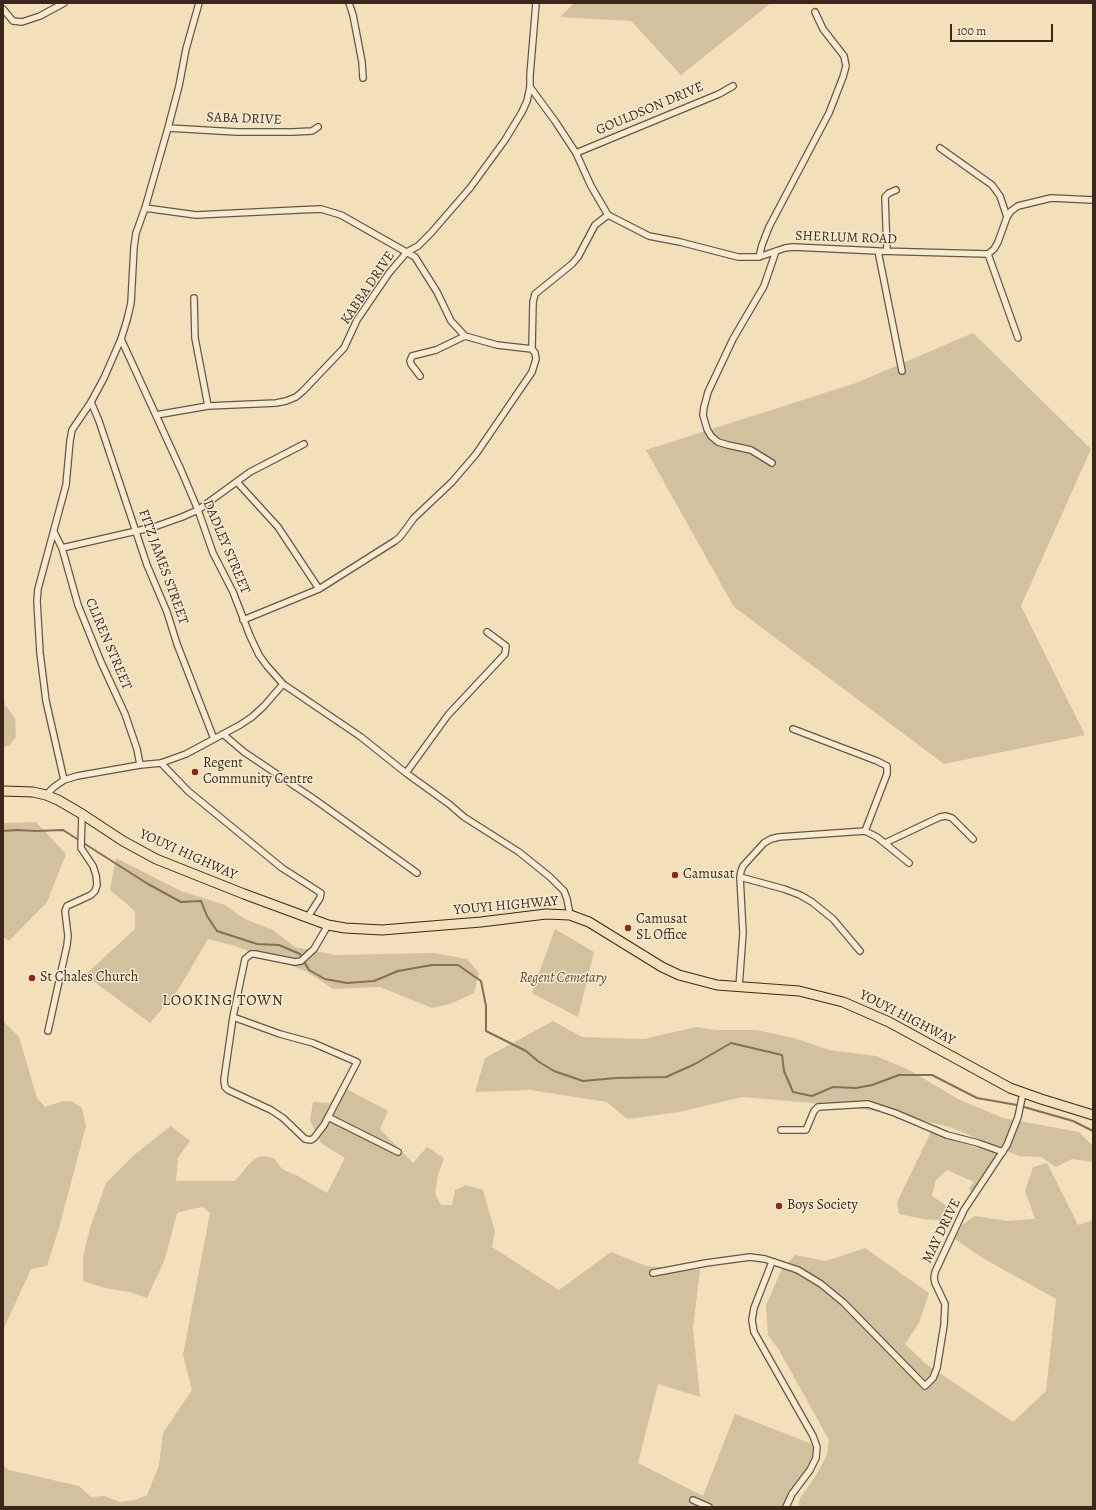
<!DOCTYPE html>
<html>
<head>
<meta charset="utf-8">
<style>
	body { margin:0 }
	#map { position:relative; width:1096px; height:1510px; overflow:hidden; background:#f1e0ba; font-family:Alegreya,serif }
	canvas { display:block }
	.frame { position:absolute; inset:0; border:4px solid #392819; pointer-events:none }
	.scale { position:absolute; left:950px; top:24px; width:103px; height:18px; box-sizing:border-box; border:2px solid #392819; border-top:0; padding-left:5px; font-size:12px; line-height:14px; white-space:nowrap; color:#392819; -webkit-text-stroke:3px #f6ebd2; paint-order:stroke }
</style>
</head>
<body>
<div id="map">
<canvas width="1096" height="1510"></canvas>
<div class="frame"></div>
<div class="scale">100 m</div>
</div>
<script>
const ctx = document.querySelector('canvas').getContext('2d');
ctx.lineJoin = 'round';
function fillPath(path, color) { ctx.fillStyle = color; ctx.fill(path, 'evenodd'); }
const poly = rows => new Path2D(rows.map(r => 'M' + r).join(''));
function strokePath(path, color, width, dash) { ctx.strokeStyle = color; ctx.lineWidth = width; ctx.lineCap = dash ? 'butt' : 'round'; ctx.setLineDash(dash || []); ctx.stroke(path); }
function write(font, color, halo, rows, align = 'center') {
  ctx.font = font + ' Alegreya,serif'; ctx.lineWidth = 3; ctx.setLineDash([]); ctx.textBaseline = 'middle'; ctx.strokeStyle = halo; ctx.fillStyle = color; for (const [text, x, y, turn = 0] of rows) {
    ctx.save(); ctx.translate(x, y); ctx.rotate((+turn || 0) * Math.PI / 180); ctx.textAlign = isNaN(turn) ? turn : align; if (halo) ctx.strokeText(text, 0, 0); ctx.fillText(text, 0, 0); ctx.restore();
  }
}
const green = poly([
	[574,3,771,3,681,75,631,21,560,17],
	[973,333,1091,449,1021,606,1085,735,944,764,734,607,646,450,856,383],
	[3,692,5,705,15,718,16,737,10,745,3,747],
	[36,822,66,854,47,902,9,941,3,937,3,823],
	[116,858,181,891,225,905,245,919,273,930,295,947,335,955,434,953,467,959,479,973,474,993,450,1004,432,1008,380,987,333,989,306,971,232,945,208,939,178,990,150,1023,85,975,135,929,135,911,110,890],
	[555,929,594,952,578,1017,532,993],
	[3,1021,19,1037,37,1098,45,1107,63,1101,73,1102,82,1108,86,1126,59,1228,47,1266,31,1269,3,1330],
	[553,1021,582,1037,644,1039,696,1027,716,1030,756,1030,794,1038,829,1050,876,1056,909,1070,958,1099,1003,1118,1079,1132,1093,1146,1093,1162,1072,1159,1056,1167,1041,1157,1019,1156,950,1127,895,1114,835,1105,742,1097,679,1112,627,1119,607,1102,530,1090,475,1092,485,1058],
	[341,1086,388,1111,380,1129,413,1163,427,1147,444,1158,438,1175,435,1193,441,1205,452,1205,455,1190,466,1185,483,1190,495,1232,492,1247,559,1290,611,1252,646,1266,700,1270,693,1328,700,1397,658,1384,638,1463,703,1496,735,1414,812,1444,815,1451,811,1465,791,1502,789,1507,3,1507,3,1465,9,1470,79,1486,91,1497,104,1496,120,1502,135,1500,147,1495,159,1465,163,1433,192,1390,183,1355,210,1213,203,1207,191,1209,177,1213,165,1259,147,1298,130,1292,105,1288,83,1281,83,1257,90,1228,106,1183,134,1155,171,1126,190,1141,178,1158,176,1181,235,1181,251,1162,258,1157,266,1156,275,1159,282,1169,298,1176,327,1193,345,1158,321,1143,310,1120,313,1102,330,1103],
	[931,1132,964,1144,998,1153,972,1193,969,1188,974,1182,947,1170,936,1180,932,1196,947,1206,950,1221,923,1219,899,1214,897,1202],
	[1047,1163,1078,1225,1093,1220,1093,1507,798,1507,800,1498,815,1477,827,1455,829,1440,779,1350,768,1335,766,1305,782,1269,795,1255,826,1261,865,1248,929,1293,919,1323,905,1344,926,1364,1013,1422,1046,1391,1056,1299,981,1257,955,1239,963,1224,975,1216,1007,1221,1035,1219,1025,1191,1033,1167]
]);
const stream = poly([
	[3,831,17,830,36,831,63,830,148,884,181,902,201,901,207,916,217,931,257,944,279,945,300,954,309,970,325,979,347,983,374,981,398,971,432,965,458,965,481,981,486,1006,486,1031,526,1051,539,1062,554,1071,583,1081,616,1078,666,1077,695,1064,731,1043,782,1055,784,1071,793,1092,812,1096,833,1087,856,1088,872,1085,899,1075,932,1075,977,1098,1017,1105,1073,1121,1093,1131]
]);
const minor = poly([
	[349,3,353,15,362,62,363,78],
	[3,9,13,21,22,22,40,16,64,3],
	[530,87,555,121,576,153,591,186,608,215,649,236,680,242,738,257,759,257,785,248,793,247,878,251,988,254,994,249,998,242,1007,217,1011,211,1018,206,1051,198,1093,200],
	[168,128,237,132,293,132,312,131,318,127],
	[940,148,992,185,1000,196,1007,217],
	[576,153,719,94,733,86],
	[145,208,196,215,298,210,321,209,341,215,415,257,437,292,451,321,465,336,497,345,532,349],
	[878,251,902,371],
	[887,251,885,197,889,193,896,190],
	[988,254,1018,338],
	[759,257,762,245,769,227,829,113,843,77,846,66,844,56,823,29,815,12],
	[194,298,195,338,208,406],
	[121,339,181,470,198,510,213,553,233,592,250,636,259,655,267,666,283,684,361,737,406,773,449,804,464,817,519,852,550,877,564,891,567,899,570,915],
	[420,376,411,364,410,361,412,356,436,350,465,336],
	[91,402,99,421,147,565,167,612,177,644,214,739],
	[156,415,208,406,276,403,286,401,296,397,303,391,344,348,357,320,389,273,407,252,418,246,431,233,470,188,505,140,522,112,527,101,530,87,530,75,536,3],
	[772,463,751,450,728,445,718,442,711,436,707,429,703,415,704,407,708,392,733,339,764,286,776,251],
	[237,482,278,527,319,589],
	[54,532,62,548,78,605,101,662,125,714,137,749,140,765],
	[62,548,154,527,182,517,198,510,250,472,304,444],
	[243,620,319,589,395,541,400,537,414,518,452,482,476,454,532,372,536,359,535,353,532,349,533,302,535,294,572,264,578,257,595,225,608,215],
	[793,729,877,761,887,766,887,774,865,831],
	[223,734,244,752,314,799,417,873],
	[161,763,188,791,282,868,321,893,320,898,307,918],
	[406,773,448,715,505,654,506,646,487,632],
	[64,780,46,701,40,653,37,601,38,589,66,485,70,441,72,430,91,402,104,378,121,339,127,320,131,303,134,247,136,233,145,208,168,128,179,86,186,49,199,3],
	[46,795,54,787,64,780,77,776,140,765,161,763,186,754,240,725,252,717,264,706,283,684],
	[885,843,940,817,946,816,952,818,973,839],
	[740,877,784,889,800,895,812,902,833,919,860,951],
	[739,987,743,933,740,877,741,871,743,866,764,843,771,839,779,837,865,831,877,837,909,863],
	[233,1017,280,1034,313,1043,357,1062,324,1125,314,1138,311,1140,305,1139,283,1118,271,1110,228,1090,225,1087,224,1080,233,1017,245,959,251,954,255,954,295,962,301,961,314,949,328,925],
	[48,1031,67,945,68,936,65,911,67,906,91,895,95,891,97,885,96,875,93,866,81,848,82,814],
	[328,1117,398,1152],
	[781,1130,806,1130,814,1111,818,1107,868,1104,895,1113,947,1135,978,1143,1003,1152],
	[772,1262,754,1308,752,1320,754,1332,813,1436,817,1447,816,1458,810,1470,792,1494,786,1507],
	[653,1273,706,1263,750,1257,765,1259,798,1270,821,1284,844,1303,925,1386,933,1378,937,1368,944,1325,945,1304,935,1283,934,1278,935,1272,964,1210,1007,1145,1018,1117,1023,1093],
	[693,1500,709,1507]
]);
const primary = poly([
	[3,791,33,792,46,795,58,800,82,814,123,841,156,859,244,894,328,925,345,928,382,930,481,922,546,914,570,915,589,922,662,967,679,975,717,985,799,991,843,1002,889,1022,1010,1088,1041,1099,1093,1115]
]);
const markers = [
	[195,772,4,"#8f2418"],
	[675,875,4,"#8f2418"],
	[628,928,4,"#8f2418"],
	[32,978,4,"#8f2418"],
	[779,1206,4,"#8f2418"]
];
const streetNames = [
	["GOULDSON DRIVE",650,109,-23],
	["SABA DRIVE",244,119,2],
	["SHERLUM ROAD",846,238,2],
	["KABBA DRIVE",368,288,-56],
	["DADLEY STREET",226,547,67],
	["FITZ JAMES STREET",163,567,70],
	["CLIREN STREET",108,644,67],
	["YOUYI HIGHWAY",188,855,24],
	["YOUYI HIGHWAY",506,906,-5],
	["YOUYI HIGHWAY",907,1018,27],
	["MAY DRIVE",942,1231,-64]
];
const poiNames = [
	["Regent",203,764],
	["Community Centre",203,780],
	["Camusat",683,875],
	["Camusat",636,920],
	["SL Office",636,936],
	["St Chales Church",40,978],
	["Boys Society",787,1206]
];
const parkNames = [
	["Regent Cemetary",563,979]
];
const neighbourhoodNames = [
	["LOOKING TOWN",223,1001]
];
fillPath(green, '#d2c19f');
strokePath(stream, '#827159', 2);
strokePath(minor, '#675641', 8);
strokePath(primary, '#392819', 11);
strokePath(minor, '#f6ebd2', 5.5);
strokePath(primary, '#f1e0ba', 9);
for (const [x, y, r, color] of markers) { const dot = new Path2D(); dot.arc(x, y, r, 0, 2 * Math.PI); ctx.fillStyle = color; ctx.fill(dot); strokePath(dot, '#f6ebd2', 1.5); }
write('14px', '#392819', '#f6ebd2', streetNames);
write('14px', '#392819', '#f6ebd2', poiNames, 'left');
write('italic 14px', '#5f4e3a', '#f6ebd2', parkNames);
ctx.letterSpacing = '1px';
write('15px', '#392819', '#f6ebd2', neighbourhoodNames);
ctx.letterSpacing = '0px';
</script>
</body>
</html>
